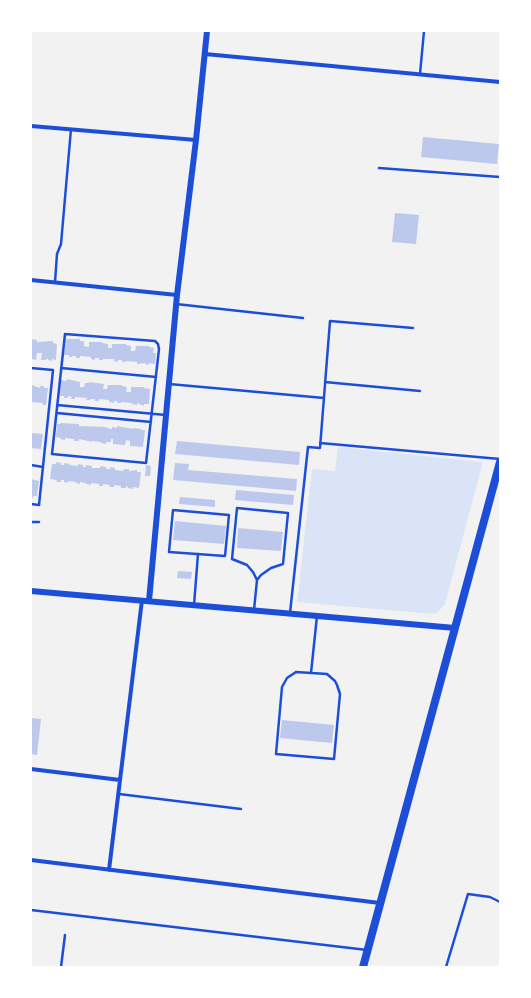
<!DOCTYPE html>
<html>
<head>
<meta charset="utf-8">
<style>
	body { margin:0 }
	#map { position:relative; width:531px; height:998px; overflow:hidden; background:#f2f2f2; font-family:Arial,sans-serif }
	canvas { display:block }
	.frame { position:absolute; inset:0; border:32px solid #fff; pointer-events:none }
</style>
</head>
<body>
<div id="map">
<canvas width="531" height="998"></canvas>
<div class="frame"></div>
</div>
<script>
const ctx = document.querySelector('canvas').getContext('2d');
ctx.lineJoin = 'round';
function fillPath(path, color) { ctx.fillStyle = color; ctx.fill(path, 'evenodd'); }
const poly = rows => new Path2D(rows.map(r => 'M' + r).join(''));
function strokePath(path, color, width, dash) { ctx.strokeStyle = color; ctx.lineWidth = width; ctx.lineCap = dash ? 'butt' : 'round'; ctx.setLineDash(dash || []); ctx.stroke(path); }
const green = poly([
	[338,447,483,462,445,604,438,612,433,614,297,602,312,469,335,471]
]);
const building = poly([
	[423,137,499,144,497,164,421,157],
	[395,213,419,215,416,244,392,242],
	[31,339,37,340,37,342,53,341,53,343,57,344,56,360,52,359,52,361,48,360,48,359,46,359,46,360,41,360,42,353,37,353,36,360,32,359],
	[66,339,80,339,80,341,84,341,84,346,89,347,89,342,102,342,102,343,108,344,108,348,112,348,112,344,126,344,126,345,131,346,131,351,135,351,136,346,149,346,149,347,154,348,153,353,156,353,155,364,149,363,149,365,145,364,145,363,137,364,137,362,126,361,126,362,122,362,122,360,118,360,118,362,114,361,114,359,103,359,103,360,99,360,99,358,95,358,95,360,91,359,91,357,80,356,80,358,76,358,76,356,72,356,72,357,69,357,69,355,64,355],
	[67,379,80,382,80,387,84,387,85,383,89,383,89,382,104,384,103,389,107,389,108,385,122,385,122,386,127,387,126,392,131,392,131,387,144,387,144,388,150,389,149,404,144,404,144,406,137,403,137,405,132,404,132,403,121,402,121,403,117,403,117,401,114,401,114,403,109,402,109,400,99,399,99,401,95,401,95,399,90,399,90,400,86,400,87,398,75,397,75,399,71,399,72,397,68,396,68,398,64,398,64,396,60,396,61,380,66,381],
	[32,385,40,388,40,386,44,386,44,388,48,388,46,405,43,405,43,403,31,402],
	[61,423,79,424,79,426,107,427,107,428,112,429,112,427,117,428,117,426,133,429,133,428,141,429,141,430,145,430,143,447,130,446,130,441,126,440,125,445,113,444,113,439,111,439,111,442,106,442,106,444,101,443,101,442,92,441,92,442,79,439,79,441,74,441,74,439,65,438,65,440,60,439,61,438,56,437,57,424,60,424],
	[31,433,43,434,41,449,31,448],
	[177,441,300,452,299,465,175,454],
	[56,462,61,463,61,465,64,465,64,463,70,464,69,465,78,466,78,464,83,465,83,467,86,467,86,465,92,466,92,468,100,468,101,466,106,467,106,469,110,469,110,467,115,468,115,470,123,471,124,469,129,469,129,471,137,470,137,472,141,472,139,488,133,487,133,489,128,488,128,487,126,486,126,488,121,488,121,486,114,485,114,487,109,487,110,485,103,484,103,486,99,486,99,484,91,483,91,485,86,484,86,483,80,482,80,484,76,483,76,482,68,481,68,483,64,482,64,480,61,480,61,482,56,482,57,480,50,479,52,464,56,464],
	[175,463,189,464,188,470,297,479,296,491,173,480],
	[146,465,151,466,150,476,145,476],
	[31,479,39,481,37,496,33,496,33,498,31,498],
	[236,490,294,495,293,505,235,500],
	[180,497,215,500,215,507,179,504],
	[175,521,226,526,224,544,173,540],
	[238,528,283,532,281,551,237,548],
	[178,571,192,572,191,579,177,578],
	[31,718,41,719,37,755,31,754],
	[282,720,334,725,332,743,280,738]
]);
const service = poly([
	[420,74,424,31],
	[379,168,500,177],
	[55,282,57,254,61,244,71,129],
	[176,304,303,318],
	[65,334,155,341,158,344,159,349,146,463,52,454,65,334],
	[31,368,53,370,39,505,31,504],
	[61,368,156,377],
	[325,382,420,391],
	[169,384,324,398],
	[57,405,166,415],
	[57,413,151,422],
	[320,443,500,459],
	[31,465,43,467],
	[173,510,229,515,225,556,169,552,173,510],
	[31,522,39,522],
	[194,605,198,554],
	[254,610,257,580,261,575,271,568,283,564,288,513,237,508,232,559,247,565,253,572,257,580],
	[290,613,308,447,320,448,330,321,413,328],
	[296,672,327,674,335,681,337,685,340,694,334,759,276,754,282,687,287,678,296,672],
	[311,673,317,616],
	[119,794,241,809],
	[31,910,367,950],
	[61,967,65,935],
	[446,967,468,894,490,897,500,902]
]);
const minor = poly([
	[205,54,500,82],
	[31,126,196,140],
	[31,280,177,295],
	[31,769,120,780],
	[31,860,380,903],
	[109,870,142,600]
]);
const tertiary = poly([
	[31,591,455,628],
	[149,601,177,295,196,140,207,31]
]);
const primary = poly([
	[363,967,500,462]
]);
fillPath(green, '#dbe4f7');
fillPath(building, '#bdc9ec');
strokePath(service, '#1d4ed8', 2.5);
strokePath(minor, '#1d4ed8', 4);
strokePath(tertiary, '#1d4ed8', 6);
strokePath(primary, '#1d4ed8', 8);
</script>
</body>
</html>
